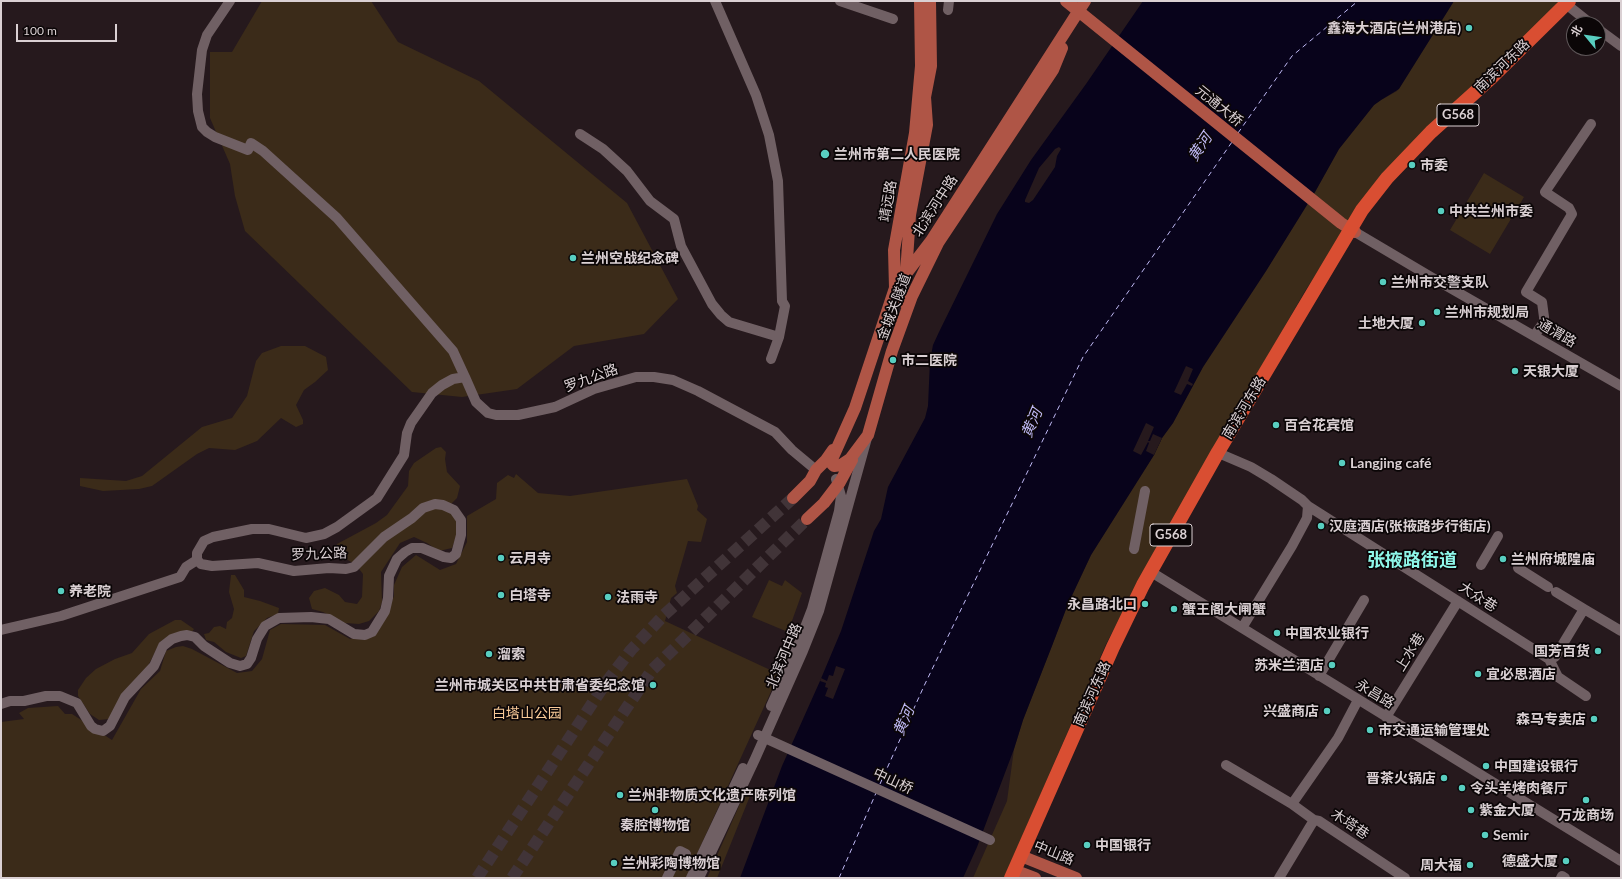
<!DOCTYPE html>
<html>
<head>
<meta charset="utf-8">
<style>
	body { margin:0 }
	#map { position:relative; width:1622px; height:879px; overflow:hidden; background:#26191d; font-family:Lato,"Noto Sans SC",sans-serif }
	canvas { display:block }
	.frame { position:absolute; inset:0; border:2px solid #dad0d3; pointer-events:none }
	.north { position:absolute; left:1566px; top:16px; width:40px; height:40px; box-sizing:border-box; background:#0b0607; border:1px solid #5e5759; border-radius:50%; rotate:299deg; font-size:11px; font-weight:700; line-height:16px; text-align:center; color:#dad0d3 }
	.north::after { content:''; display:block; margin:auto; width:14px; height:18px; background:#58cec0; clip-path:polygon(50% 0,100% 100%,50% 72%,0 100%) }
	.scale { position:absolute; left:16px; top:24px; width:101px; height:18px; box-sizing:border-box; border:2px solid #dad0d3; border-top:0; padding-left:5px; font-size:12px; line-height:14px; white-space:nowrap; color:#dad0d3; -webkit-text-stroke:3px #0b0607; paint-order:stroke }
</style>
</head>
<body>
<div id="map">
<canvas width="1622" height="879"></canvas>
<div class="frame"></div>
<div class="north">北</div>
<div class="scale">100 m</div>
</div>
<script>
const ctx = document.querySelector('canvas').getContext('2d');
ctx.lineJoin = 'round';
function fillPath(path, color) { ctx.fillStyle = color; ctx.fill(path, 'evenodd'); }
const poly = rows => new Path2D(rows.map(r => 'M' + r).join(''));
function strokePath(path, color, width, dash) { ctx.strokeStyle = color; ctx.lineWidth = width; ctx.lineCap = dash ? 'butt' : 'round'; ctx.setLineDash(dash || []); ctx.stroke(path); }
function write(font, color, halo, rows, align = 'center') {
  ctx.font = font + ' Lato,"Noto Sans SC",sans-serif'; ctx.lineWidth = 3.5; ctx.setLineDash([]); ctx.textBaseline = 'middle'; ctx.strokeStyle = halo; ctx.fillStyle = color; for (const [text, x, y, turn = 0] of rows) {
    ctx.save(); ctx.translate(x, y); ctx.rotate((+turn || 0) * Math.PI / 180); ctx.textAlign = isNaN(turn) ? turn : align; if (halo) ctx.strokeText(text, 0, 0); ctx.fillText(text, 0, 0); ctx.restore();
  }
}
const green = poly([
	[262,1,371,1,398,42,479,81,627,203,678,299,644,334,574,346,517,389,462,397,412,392,245,231,235,196,230,164,210,118,210,52,232,52],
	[1454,1,1562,1,1343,233,1305,291,1150,560,1106,644,1004,878,973,878,1007,801,1014,749,1023,720,1068,604,1091,555,1154,455,1162,438,1173,423,1203,367,1266,271,1315,192,1339,149,1374,105,1381,100,1397,91],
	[1484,173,1524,197,1490,254,1450,230],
	[281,346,305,346,326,357,328,370,315,382,304,390,296,405,303,420,303,424,296,427,281,418,257,441,235,450,209,448,197,454,152,486,139,489,103,491,80,486,80,478,126,481,142,476,202,427,232,418,247,396,256,361,262,353],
	[441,447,446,452,445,459,447,472,460,486,457,498,449,506,457,523,456,537,452,548,439,551,427,543,414,537,400,543,381,572,382,602,379,611,369,621,359,624,345,623,323,612,312,609,309,598,314,591,325,588,339,595,345,602,357,604,362,597,363,574,356,565,338,554,337,544,376,523,387,515,408,486,409,471,414,463,436,448],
	[516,474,538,493,570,496,687,479,698,506,697,510,707,519,701,542,688,541,675,586,677,593,671,598,665,621,779,674,686,878,1,878,1,722,24,719,19,713,28,708,58,706,65,714,72,714,112,740,141,689,160,671,166,651,176,647,183,646,192,649,237,673,252,671,262,659,270,630,281,624,325,625,350,639,378,631,383,623,394,596,394,585,402,567,416,555,440,570,456,564,467,542,467,516,496,499,497,483,508,475,514,478],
	[231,575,235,575,244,590,244,597,260,601,279,608,278,614,267,618,254,631,246,656,241,658,226,652,214,642,206,640,204,634,209,633,214,627,220,626,226,629,227,622,232,618,234,609,229,592],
	[769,580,782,586,785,580,802,593,788,632,752,617],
	[175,620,181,620,194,629,191,633,169,636,160,642,149,664,109,719,99,720,90,714,78,696,78,690,86,678,96,669,115,659,132,653,149,634],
	[747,788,752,791,717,878,707,878]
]);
const water = poly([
	[1143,1,1454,1,1399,89,1381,100,1374,105,1339,149,1315,192,1266,271,1203,367,1173,423,1162,438,1154,455,1091,555,1068,604,1052,646,1023,720,1014,749,977,847,963,878,740,878,782,766,820,681,841,631,874,531,881,519,888,487,925,418,928,406,930,361,933,345,939,332,997,214,1031,160,1086,84],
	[1059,147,1061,149,1057,156,1055,167,1033,200,1029,203,1025,202,1025,200,1039,168,1055,149]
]);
const pier = poly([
	[1186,366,1193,369,1188,381,1193,384,1192,386,1187,384,1181,395,1174,392],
	[1146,423,1154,427,1148,441,1150,441,1153,434,1162,438,1154,455,1146,451,1149,443,1148,442,1141,455,1133,451],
	[836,666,845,669,833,699,825,696,828,688,825,687,826,683,820,681,821,678,827,681,829,675,833,676]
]);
const ferry = poly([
	[1238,133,1292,56,1358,1],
	[880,784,924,686,1083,357,1232,142],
	[839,878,876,793]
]);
const majorTunnel = poly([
	[477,878,605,684,631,650,664,615,793,498],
	[512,878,652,670,807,519]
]);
const minor = poly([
	[230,1,207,35,202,50,197,94,198,111,202,127,207,132,215,137,248,150,251,143,263,151,337,218,453,351,465,377],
	[715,1,756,95,769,135,778,181,782,301,785,306,779,337,771,359],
	[840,1,893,19],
	[1566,4,1591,24],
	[948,10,949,1],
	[1598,29,1621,46],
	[580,134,603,149,627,171,650,201,674,219,681,246,712,304,721,315,729,322,779,337],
	[1355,232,1431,277,1621,386],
	[1534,336,1544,322,1544,317,1542,302,1526,292,1572,214,1569,208,1545,192,1591,124],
	[1223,455,1251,467,1271,479,1302,500,1308,506,1549,659,1558,677,1586,696],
	[1134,549,1145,491],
	[1481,565,1498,536],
	[1518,568,1548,587],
	[1156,575,1621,861],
	[1556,592,1584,609],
	[1242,628,1292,546,1307,518,1308,506],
	[1,630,61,616,180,577,186,567,197,560],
	[1549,659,1555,657,1584,609,1621,631],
	[1319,676,1364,600],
	[1,704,10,701,24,701,46,696,60,696,77,703,91,726,95,729,103,731,110,726,125,697,154,666,163,646,172,639,181,636,187,635,195,637,204,646,230,663,240,666,247,664,251,658,257,639,265,626,279,618,311,617,329,619,354,634,365,635,372,632,385,611,388,598,389,576,397,559,405,552,412,548,422,548,444,557,451,558,456,554,461,535,461,520,454,510,443,505,435,504,423,508,412,518,384,537,354,567,346,569,329,568,294,571,258,563,212,566,201,564,197,560,197,553,204,541,213,537,252,529,269,529,306,538,324,534,337,527,377,498,404,455,407,433,411,423,432,393,442,385,453,379,465,377,476,402,488,413,496,415,518,415,555,407,594,389,636,377,654,377,673,380,698,391,775,432,792,450,816,470],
	[771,706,797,648,812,609,839,511,841,496,836,479],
	[1386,717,1458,601],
	[758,735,990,840],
	[1226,765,1292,804,1314,820],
	[1292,804,1338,738,1358,700],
	[667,878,680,851,686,854],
	[691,878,743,768],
	[699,878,755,759,803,651,819,611,867,438],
	[1279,878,1314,820,1319,821,1405,878],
	[1561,878,1562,876,1565,878]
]);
const major = poly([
	[1066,1,1341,223,1355,232],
	[1062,48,1053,70,938,243,912,296,892,351,868,435,850,459,841,465,834,466,832,464,833,457,855,408,895,288,931,241,1085,1],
	[906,274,910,215,927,125,925,97,931,66,930,1],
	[908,307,895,288,894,250,915,133,921,66,920,1],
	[793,498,810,481,816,470,826,460,833,450],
	[807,519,824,503,840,482,852,460],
	[1021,856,1076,878],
	[1014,870,1035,878]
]);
const highway = poly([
	[1011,878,1113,647,1143,585,1218,452,1362,210,1387,178,1431,132,1491,78,1569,1]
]);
const markers = [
	[1469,28,4,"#58cec0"],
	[825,154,5,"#58cec0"],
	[1412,165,4,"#58cec0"],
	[1441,211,4,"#58cec0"],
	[573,258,4,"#58cec0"],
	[1383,282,4,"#58cec0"],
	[1437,312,4,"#58cec0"],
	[1422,323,4,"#58cec0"],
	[893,360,4,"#58cec0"],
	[1515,371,4,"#58cec0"],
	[1276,425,4,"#58cec0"],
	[1342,463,4,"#58cec0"],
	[1321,526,4,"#58cec0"],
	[501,558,4,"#58cec0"],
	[1503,559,4,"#58cec0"],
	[61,591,4,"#58cec0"],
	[501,595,4,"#58cec0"],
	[608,597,4,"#58cec0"],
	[1145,604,4,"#58cec0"],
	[1174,609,4,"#58cec0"],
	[1277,633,4,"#58cec0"],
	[1598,651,4,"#58cec0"],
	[489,654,4,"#58cec0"],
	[1332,665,4,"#58cec0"],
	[1478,674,4,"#58cec0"],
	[653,685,4,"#58cec0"],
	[1327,711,4,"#58cec0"],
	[1594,719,4,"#58cec0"],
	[1370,730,4,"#58cec0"],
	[1486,766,4,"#58cec0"],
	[1444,778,4,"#58cec0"],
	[1462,788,4,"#58cec0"],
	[620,795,4,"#58cec0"],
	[1586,800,4,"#58cec0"],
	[655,810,4,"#58cec0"],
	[1471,810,4,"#58cec0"],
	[1485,835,4,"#58cec0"],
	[1087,845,4,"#58cec0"],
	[1566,861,4,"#58cec0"],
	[614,863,4,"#58cec0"],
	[1470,865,4,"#58cec0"]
];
const shields = [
	[1458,115,42],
	[1171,535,42]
];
const shieldNames = [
	["G568",1458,115],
	["G568",1171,535]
];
const poiNames = [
	["鑫海大酒店(兰州港店)",1461,28,"right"],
	["兰州市第二人民医院",834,154],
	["市委",1420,165],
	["中共兰州市委",1449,211],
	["兰州空战纪念碑",581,258],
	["兰州市交警支队",1391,282],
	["兰州市规划局",1445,312],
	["土地大厦",1414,323,"right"],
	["市二医院",901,360],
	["天银大厦",1523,371],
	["百合花宾馆",1284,425],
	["Langjing café",1350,463],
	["汉庭酒店(张掖路步行街店)",1329,526],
	["云月寺",509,558],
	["兰州府城隍庙",1511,559],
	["养老院",69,591],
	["白塔寺",509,595],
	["法雨寺",616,597],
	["永昌路北口",1137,604,"right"],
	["蟹王阁大闸蟹",1182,609],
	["中国农业银行",1285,633],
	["国芳百货",1590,651,"right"],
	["溜索",497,654],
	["苏米兰酒店",1324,665,"right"],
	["宜必思酒店",1486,674],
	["兰州市城关区中共甘肃省委纪念馆",645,685,"right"],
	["兴盛商店",1319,711,"right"],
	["森马专卖店",1586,719,"right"],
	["市交通运输管理处",1378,730],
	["中国建设银行",1494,766],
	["晋茶火锅店",1436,778,"right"],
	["令头羊烤肉餐厅",1470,788],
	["兰州非物质文化遗产陈列馆",628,795],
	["紫金大厦",1479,810],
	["万龙商场",1586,815,"center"],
	["秦腔博物馆",655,825,"center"],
	["Semir",1493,835],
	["中国银行",1095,845],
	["德盛大厦",1558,861,"right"],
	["兰州彩陶博物馆",622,863],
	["周大福",1462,865,"right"]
];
const streetNames = [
	["南滨河东路",1502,66,-44],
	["元通大桥",1219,106,39],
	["靖远路",888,201,-80],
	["北滨河中路",935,206,-57],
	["金城关隧道",894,307,-69],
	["通渭路",1557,333,30],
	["罗九公路",591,378,-20],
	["南滨河东路",1244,408,-59],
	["罗九公路",319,554,-2],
	["大众巷",1478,597,33],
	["上水巷",1410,652,-58],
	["北滨河中路",784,656,-67],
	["南滨河东路",1092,694,-66],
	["永昌路",1375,694,31],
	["中山桥",893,781,25],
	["木塔巷",1350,824,34],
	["中山路",1054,853,22]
];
const parkNames = [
	["白塔山公园",527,713]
];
const waterNames = [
	["黄河",1200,147,-56],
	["黄河",1032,423,-67],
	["黄河",904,721,-67]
];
const districtNames = [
	["张掖路街道",1412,560]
];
fillPath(green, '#3b2b19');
fillPath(water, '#08031b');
fillPath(pier, '#26191d');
strokePath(ferry, '#bfb9f4', 1, [5, 4]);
strokePath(majorTunnel, '#413438', 12, [12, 6]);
strokePath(minor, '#706064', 10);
strokePath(major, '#af5546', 12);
strokePath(highway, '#d94e32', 14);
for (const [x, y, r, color] of markers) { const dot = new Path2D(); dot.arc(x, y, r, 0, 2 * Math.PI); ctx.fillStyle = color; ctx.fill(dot); strokePath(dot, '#0b0607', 1.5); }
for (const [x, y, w] of shields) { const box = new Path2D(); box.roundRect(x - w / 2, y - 11, w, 22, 3); ctx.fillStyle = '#0b0607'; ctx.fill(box); strokePath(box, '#dad0d3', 1); }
write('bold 13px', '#dad0d3', null, shieldNames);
write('bold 14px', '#dad0d3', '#0b0607', poiNames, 'left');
write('14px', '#dad0d3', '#0b0607', streetNames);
write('14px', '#f9ca98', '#0b0607', parkNames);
write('italic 15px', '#bfb9f4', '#0b0607', waterNames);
write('bold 18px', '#8ef7e9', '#0b0607', districtNames);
</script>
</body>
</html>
